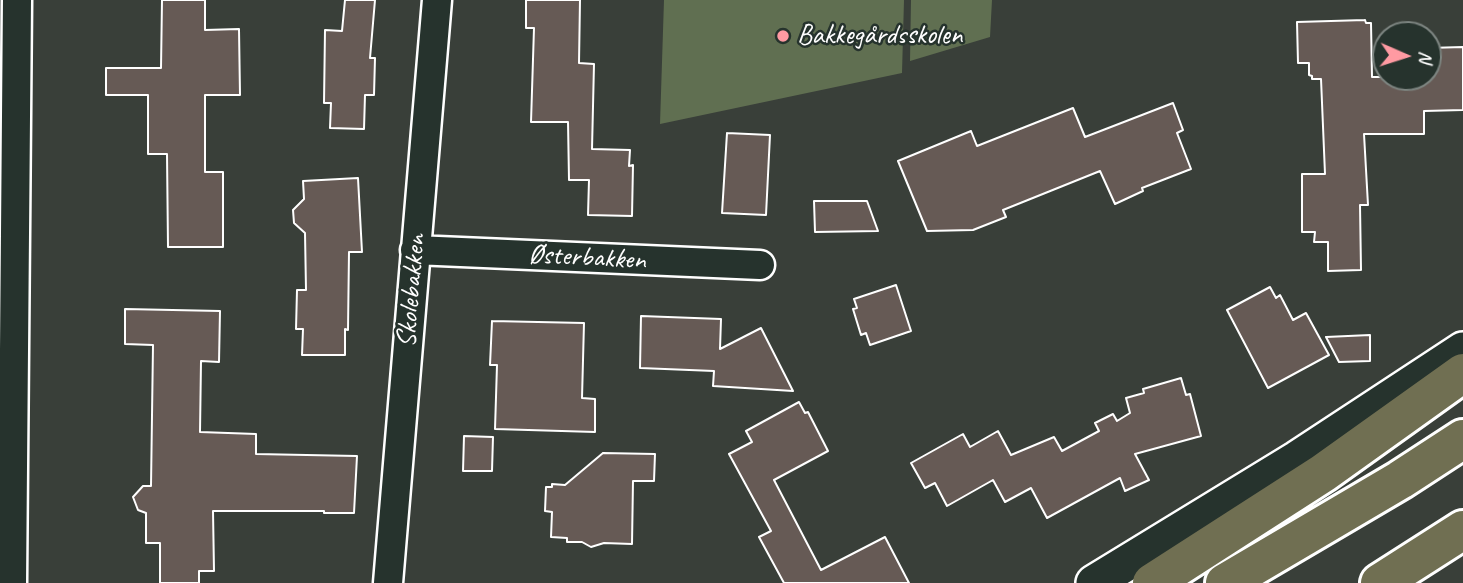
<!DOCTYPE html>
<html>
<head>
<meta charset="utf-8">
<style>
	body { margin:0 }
	#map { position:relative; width:1463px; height:583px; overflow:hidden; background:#393f39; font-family:Caveat,sans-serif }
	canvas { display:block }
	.north { position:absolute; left:1372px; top:21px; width:70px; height:70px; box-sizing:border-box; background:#26332d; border:2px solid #7d8581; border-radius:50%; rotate:93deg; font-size:19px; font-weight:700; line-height:28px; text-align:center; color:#fff }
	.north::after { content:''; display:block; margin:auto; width:24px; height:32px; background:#ff9aa2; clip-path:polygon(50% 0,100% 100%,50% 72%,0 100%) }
</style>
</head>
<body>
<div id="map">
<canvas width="1463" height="583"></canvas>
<div class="north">N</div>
</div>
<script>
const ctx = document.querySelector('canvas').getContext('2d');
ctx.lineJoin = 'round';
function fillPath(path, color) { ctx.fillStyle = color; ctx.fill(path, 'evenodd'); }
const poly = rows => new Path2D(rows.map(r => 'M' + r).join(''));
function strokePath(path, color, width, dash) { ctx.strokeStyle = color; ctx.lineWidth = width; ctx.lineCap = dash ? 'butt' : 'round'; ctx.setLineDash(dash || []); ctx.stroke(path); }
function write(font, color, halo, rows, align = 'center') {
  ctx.font = font + ' Caveat,sans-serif'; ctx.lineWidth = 5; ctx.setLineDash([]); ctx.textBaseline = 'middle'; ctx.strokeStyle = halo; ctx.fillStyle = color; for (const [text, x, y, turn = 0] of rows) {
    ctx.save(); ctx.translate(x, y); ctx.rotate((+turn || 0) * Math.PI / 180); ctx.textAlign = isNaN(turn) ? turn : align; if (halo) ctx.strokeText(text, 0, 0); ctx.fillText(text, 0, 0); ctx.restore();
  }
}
const green = poly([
	[664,0,904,0,902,73,660,124],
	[911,0,992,0,990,37,910,61]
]);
const building = poly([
	[162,0,205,0,205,30,239,29,240,95,205,95,205,172,223,172,223,247,168,247,167,154,148,154,148,95,106,95,106,68,161,68,162,0],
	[345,0,375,0,370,58,375,58,374,95,365,95,364,129,330,128,331,103,324,103,325,30,342,31,345,0],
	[526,0,580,0,579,63,594,64,592,149,630,150,629,166,633,165,632,216,588,215,589,180,569,180,568,122,531,122,534,28,526,28,526,0],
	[1365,20,1366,23,1371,23,1372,77,1428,77,1428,48,1463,47,1463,110,1424,111,1424,134,1364,134,1368,205,1360,205,1361,270,1328,271,1328,242,1314,242,1315,232,1302,232,1302,174,1325,174,1321,79,1312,79,1312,76,1309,75,1309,63,1298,63,1297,22,1365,20],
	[1173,103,1183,130,1177,133,1191,169,1142,188,1143,191,1115,204,1100,171,1003,210,1006,217,973,230,927,231,898,161,971,131,977,146,1073,108,1085,137,1173,103],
	[727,133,770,135,766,215,722,213,727,133],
	[358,178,362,252,349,252,348,330,345,329,345,355,302,355,303,329,296,329,297,290,306,290,305,233,294,223,293,210,304,199,303,181,358,178],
	[814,201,867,201,878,231,815,232,814,201],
	[896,285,911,331,870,345,866,333,861,335,853,309,857,308,854,299,896,285],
	[1270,287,1276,298,1280,295,1293,320,1306,313,1329,355,1268,388,1227,310,1270,287],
	[125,309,220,311,219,362,201,361,200,432,256,434,256,454,357,456,354,513,324,513,324,511,213,511,214,571,199,571,199,583,160,583,160,543,146,543,146,513,138,510,133,497,143,486,151,486,153,345,125,344,125,309],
	[641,316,721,319,720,349,761,328,793,391,713,386,714,371,640,368,641,316],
	[492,321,584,323,582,398,595,399,595,432,495,429,497,365,490,365,492,321],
	[1370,335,1370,361,1339,362,1326,337,1370,335],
	[1181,378,1186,395,1190,394,1201,436,1135,454,1149,480,1125,491,1120,478,1047,518,1031,488,1005,502,993,480,947,506,935,483,925,488,911,463,963,434,970,447,998,431,1011,455,1054,437,1062,451,1099,431,1095,423,1113,414,1117,421,1130,413,1126,398,1144,393,1143,389,1181,378],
	[799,402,805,413,808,412,828,451,774,480,821,570,885,537,909,583,784,583,759,537,771,531,729,454,752,442,746,431,799,402],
	[464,436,493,437,492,471,463,471,464,436],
	[603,453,655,454,654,481,633,481,632,544,604,543,591,547,582,542,567,542,567,538,551,537,552,512,545,511,546,487,552,487,552,484,565,485,603,453]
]);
const minor = poly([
	[415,250,760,265],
	[12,583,17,0],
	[388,583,437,0]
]);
const tertiary = poly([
	[1094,583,1297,459,1463,350]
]);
const motorway = poly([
	[1152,583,1323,473,1463,373],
	[1225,583,1400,480,1463,439],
	[1380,583,1463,530]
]);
const markers = [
	[783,36,7,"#ff9aa2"]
];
const poiNames = [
	["Bakkegårdsskolen",797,36]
];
const streetNames = [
	["Østerbakken",587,258,3],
	["Skolebakken",412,291,-85]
];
fillPath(green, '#606f51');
fillPath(building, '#665a55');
strokePath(building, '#fff', 2);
strokePath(minor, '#fff', 33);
strokePath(tertiary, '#fff', 40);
strokePath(motorway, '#fff', 44);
strokePath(minor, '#26332d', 28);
strokePath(tertiary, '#26332d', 35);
strokePath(motorway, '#706f52', 38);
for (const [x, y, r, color] of markers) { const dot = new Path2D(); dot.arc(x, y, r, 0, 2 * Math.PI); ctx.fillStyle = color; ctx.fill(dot); strokePath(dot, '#26332d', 2.5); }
write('28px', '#fff', '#26332d', poiNames, 'left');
write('28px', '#fff', '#26332d', streetNames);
</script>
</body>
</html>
